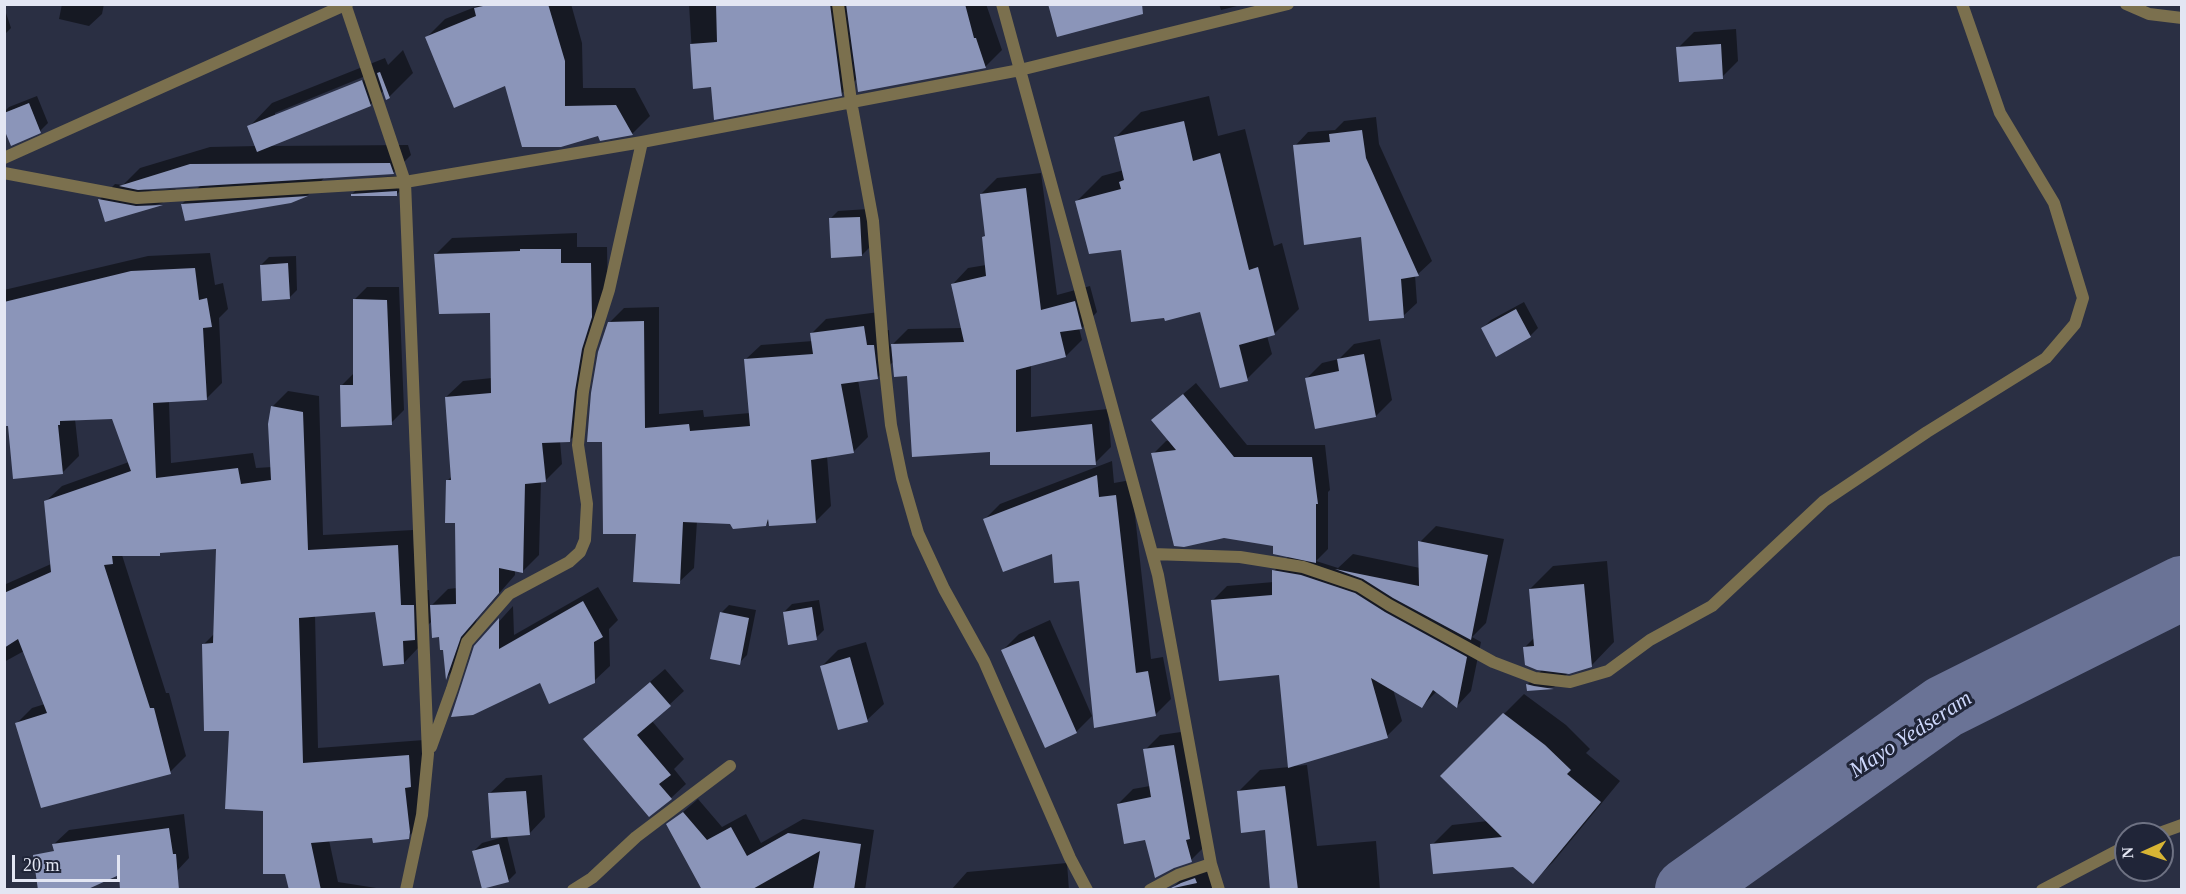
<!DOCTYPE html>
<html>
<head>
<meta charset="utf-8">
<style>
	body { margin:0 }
	#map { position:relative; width:2186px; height:894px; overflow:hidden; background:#2a2f43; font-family:"Times New Roman",serif }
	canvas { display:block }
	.frame { position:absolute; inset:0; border:6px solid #e3e6f3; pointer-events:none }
	.north { position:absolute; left:2114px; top:822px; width:60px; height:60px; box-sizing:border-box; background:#202538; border:2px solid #6e7283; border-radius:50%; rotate:267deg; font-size:16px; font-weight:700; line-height:24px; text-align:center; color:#e3e6f3 }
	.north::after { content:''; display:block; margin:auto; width:21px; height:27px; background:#d7b434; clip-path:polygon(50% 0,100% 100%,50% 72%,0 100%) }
	.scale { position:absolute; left:12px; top:855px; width:108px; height:27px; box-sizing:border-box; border:3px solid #e3e6f3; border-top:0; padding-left:8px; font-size:18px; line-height:21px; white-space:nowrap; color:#e3e6f3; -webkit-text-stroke:4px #202538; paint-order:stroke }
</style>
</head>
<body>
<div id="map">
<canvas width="2186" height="894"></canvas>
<div class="frame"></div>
<div class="north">N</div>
<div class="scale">20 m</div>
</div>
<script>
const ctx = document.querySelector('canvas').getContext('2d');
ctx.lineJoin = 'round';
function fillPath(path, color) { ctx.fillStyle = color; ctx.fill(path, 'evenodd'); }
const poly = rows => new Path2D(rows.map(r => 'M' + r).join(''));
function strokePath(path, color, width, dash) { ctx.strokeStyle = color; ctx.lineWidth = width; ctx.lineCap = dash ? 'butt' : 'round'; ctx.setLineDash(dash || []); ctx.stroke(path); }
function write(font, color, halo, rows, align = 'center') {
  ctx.font = font + ' "Times New Roman",serif'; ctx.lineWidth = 6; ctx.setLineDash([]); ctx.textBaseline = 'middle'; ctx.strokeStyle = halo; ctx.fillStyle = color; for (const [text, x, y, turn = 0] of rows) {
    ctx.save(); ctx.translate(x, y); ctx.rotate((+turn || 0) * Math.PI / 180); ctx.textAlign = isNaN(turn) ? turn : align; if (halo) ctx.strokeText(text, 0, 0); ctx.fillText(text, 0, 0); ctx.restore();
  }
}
const shadow = poly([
	[62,4,104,4,102,14,89,26,59,19],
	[571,4,582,43,583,88,635,88,650,116,632,134,599,135,506,84,427,37,445,19,480,5],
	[689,4,986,4,1002,50,985,67,858,78,841,94,713,85,694,87],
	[1219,4,1245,4,1221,10],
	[4,7,11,28,4,35],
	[1736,29,1738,61,1722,77,1678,48,1694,32],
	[403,50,413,73,389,97,384,90,370,105,268,146,408,145,411,155,393,173,325,177,308,195,290,202,182,204,202,184,144,189,153,191,176,189,162,203,106,220,100,199,115,184,123,185,140,168,210,147,257,146,249,127,272,103,385,58,388,65],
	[368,75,369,78,275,117,275,113],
	[37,96,48,123,40,131,4,125,4,112,9,107],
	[1209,96,1218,136,1245,129,1274,246,1282,243,1299,309,1274,334,1267,336,1272,354,1247,379,1201,311,1122,249,1077,201,1102,176,1124,170,1116,137,1141,112],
	[1376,117,1379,144,1432,261,1418,274,1415,275,1417,303,1403,316,1362,235,1295,146,1308,132,1335,130,1344,121],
	[1041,173,1057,295,1090,286,1097,312,1082,328,1079,328,1082,340,1066,356,1031,364,1031,417,1108,409,1111,447,1095,463,992,451,894,361,877,378,858,380,868,437,853,452,827,456,831,506,816,521,770,521,766,525,697,521,694,568,679,582,638,532,609,323,624,308,659,307,659,414,703,410,704,417,750,413,746,359,761,345,813,341,812,333,826,319,879,312,881,331,889,330,890,347,908,329,962,328,953,284,968,268,986,265,983,238,986,234,981,194,997,178],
	[413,175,413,178,397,194,352,194,369,178],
	[868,209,870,247,862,255,830,219,838,211],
	[577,233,577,247,607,247,608,299,591,373,586,424,569,441,560,441,562,464,545,481,541,481,539,555,523,571,515,570,515,575,477,619,462,661,448,676,445,649,441,635,432,621,419,634,419,647,404,663,377,610,315,615,318,748,424,740,424,821,408,837,374,836,329,840,338,882,389,890,290,890,265,809,230,729,204,644,215,633,218,548,162,551,159,554,122,555,166,693,169,693,186,756,170,772,16,724,32,708,45,704,24,651,4,662,4,580,6,584,51,564,45,502,62,486,129,462,113,417,75,419,79,456,63,472,9,424,4,425,4,290,148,256,210,253,215,285,223,283,228,309,219,318,222,383,206,399,169,401,171,463,253,453,256,468,272,467,272,407,288,391,319,396,323,535,413,530,416,590,429,590,430,607,448,589,457,588,456,522,447,481,452,476,446,397,463,381,492,378,491,312,436,254,452,238],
	[296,256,297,290,289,298,261,265,269,257],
	[367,287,399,287,404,410,391,423,341,386,354,373,354,300],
	[1524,302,1538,328,1530,336,1483,328,1491,320],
	[1380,339,1392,400,1376,416,1306,379,1322,363,1339,359,1354,344],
	[1196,383,1247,445,1325,445,1330,490,1328,492,1328,549,1316,561,1338,568,1353,554,1420,568,1420,542,1436,526,1504,539,1486,623,1472,637,1481,642,1471,691,1457,706,1437,691,1422,706,1393,689,1402,721,1387,736,1293,766,1307,765,1317,846,1376,841,1380,890,1271,890,1266,828,1238,792,1260,770,1289,767,1280,673,1212,601,1227,586,1274,582,1274,571,1289,556,1153,454,1166,441,1171,440,1153,420],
	[1112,461,1114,483,1131,480,1151,659,1163,657,1171,699,1155,715,1081,579,1053,552,985,519,1000,504],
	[1607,561,1614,642,1591,666,1569,672,1554,687,1528,690,1528,684,1543,669,1525,647,1535,637,1530,589,1553,566],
	[598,587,618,620,609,629,610,666,594,681,540,681,476,647,513,606,514,635],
	[819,600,824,630,816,638,784,612,792,604],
	[729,605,756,610,747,655,739,663,721,613],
	[1050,620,1092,716,1076,732,1003,650,1019,634],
	[866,642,884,704,867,720,822,666,838,650],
	[665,669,684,691,652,721,684,759,674,769,686,784,671,798,649,815,600,725],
	[1524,694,1566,725,1590,749,1586,753,1620,781,1553,862,1533,882,1513,865,1432,845,1452,825,1488,821,1442,776],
	[1188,731,1205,846,1191,860,1146,838,1118,804,1133,789,1150,786,1145,750,1160,735],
	[542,775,545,817,529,834,489,794,506,778],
	[698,799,722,827,746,814,761,843,803,819,874,830,865,890,704,890,668,825],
	[184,814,189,858,175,873,54,844,69,830],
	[507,836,516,873,508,881,474,851,482,843],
	[1067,863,1069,890,951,890,967,872],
	[1208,866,1214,890,1171,890,1183,877]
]);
const river = poly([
	[1687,890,1944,707,2182,588]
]);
const building = poly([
	[492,4,548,4,565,61,565,106,616,105,633,135,600,141,598,136,561,147,522,147,505,86,454,108,425,37,476,16,474,8],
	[716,4,830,4,842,96,714,120,711,87,693,89,690,44,717,42],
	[846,4,965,4,974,38,976,38,986,68,858,92],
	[1048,4,1142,4,1143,14,1057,37],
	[1721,44,1723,79,1679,82,1676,47],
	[380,72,390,98,386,100,377,73],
	[362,80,371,106,257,152,247,126],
	[29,103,41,133,11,146,4,129,4,113],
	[1184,121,1193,161,1220,153,1249,270,1258,267,1275,335,1239,345,1248,381,1220,388,1200,312,1165,321,1164,318,1131,322,1121,250,1089,254,1075,201,1121,189,1119,182,1124,180,1114,137],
	[1362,130,1366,158,1419,276,1401,279,1404,318,1369,321,1361,237,1304,245,1293,145,1330,142,1329,134],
	[390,163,394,174,138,190,119,186,190,164],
	[1026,188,1041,310,1075,301,1082,329,1060,332,1066,357,1016,370,1016,432,1092,424,1096,465,990,465,990,452,912,457,907,376,894,377,891,344,964,342,951,284,986,276,982,237,985,236,980,194],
	[397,191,397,196,351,196,351,194],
	[308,196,291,203,185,221,181,204],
	[98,199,136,206,163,205,105,222],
	[860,217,862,256,831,258,829,218],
	[520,249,561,249,561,263,591,263,592,317,582,349,575,391,570,442,542,443,546,482,525,484,523,573,499,568,499,593,461,637,446,680,443,650,440,650,439,637,432,638,430,605,456,604,455,523,445,523,446,480,451,480,445,397,491,393,490,313,439,314,434,254,520,251],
	[288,263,290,299,262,301,260,265],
	[195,268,199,300,207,298,212,327,203,328,207,400,153,403,156,478,238,468,241,484,271,480,268,424,271,406,303,412,308,550,398,545,401,605,414,605,415,640,403,641,404,664,383,666,375,612,299,618,303,763,409,755,411,787,405,788,410,832,409,839,373,843,372,838,311,843,321,890,289,890,285,874,263,874,263,811,225,809,229,731,204,731,202,644,213,643,216,549,160,553,160,556,112,556,113,564,104,565,150,708,154,708,171,774,41,808,15,723,47,713,18,639,4,648,4,593,51,572,44,501,131,471,112,419,60,421,60,425,58,425,63,474,13,479,8,426,4,426,4,302,131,271],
	[353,299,387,300,392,425,341,427,340,385,353,385],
	[1516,309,1531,337,1496,357,1481,328],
	[644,321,645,428,689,424,690,431,750,426,744,359,813,354,810,333,864,326,867,345,874,345,878,379,841,384,854,453,811,460,816,523,769,526,768,519,766,526,733,529,730,524,683,522,680,584,633,582,636,534,603,534,602,442,587,442,591,393,598,352,608,322],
	[1364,354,1376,417,1315,429,1305,378,1339,371,1337,359],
	[1183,394,1234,457,1312,457,1318,504,1316,504,1316,563,1273,554,1273,546,1224,538,1184,547,1174,546,1151,453,1176,450,1151,420],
	[1097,475,1099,497,1116,495,1136,673,1148,671,1156,716,1094,728,1079,581,1054,583,1052,554,1003,572,983,519],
	[1418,541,1488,555,1471,640,1393,598,1363,579,1335,569,1419,586],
	[1272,570,1301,575,1355,593,1385,612,1467,657,1457,708,1433,690,1422,708,1371,678,1388,738,1288,768,1279,675,1219,681,1211,600,1272,595],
	[1584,584,1592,667,1569,674,1537,670,1525,665,1523,647,1534,646,1529,589],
	[583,601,603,637,594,642,595,683,549,704,540,683,473,715,451,717,474,646,499,618,499,649],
	[812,607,817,640,788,645,783,612],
	[720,612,749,618,740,665,710,659],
	[1034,636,1077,733,1045,748,1001,650],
	[850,657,868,722,838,730,820,666],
	[650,682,671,706,637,735,671,775,659,784,672,799,649,817,583,739],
	[1526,684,1534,686,1554,689,1527,691],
	[1503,713,1545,745,1571,770,1567,774,1601,802,1533,884,1513,867,1433,874,1430,844,1502,837,1440,776],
	[1174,745,1190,839,1186,840,1192,862,1174,868,1155,878,1145,840,1124,844,1117,804,1151,797,1143,749],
	[1285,786,1298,890,1270,890,1265,830,1241,833,1237,791],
	[526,791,530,835,491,838,488,793],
	[683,812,707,840,731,827,747,856,788,833,861,844,854,890,813,890,820,851,751,890,702,890,666,824],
	[169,828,173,854,176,854,179,890,120,890,119,875,86,890,38,890,33,855,54,851,52,844],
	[499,844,509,882,482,889,472,851],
	[1195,878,1197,883,1169,889,1181,883]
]);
const minor = poly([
	[345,4,405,182,428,754,422,815,406,890],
	[838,4,851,101,873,221,884,360,891,425,902,478,918,533,944,589,984,661,1070,858,1087,890],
	[1002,4,1158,575,1211,864,1219,890],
	[2126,4,2149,14,2182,18],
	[4,173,137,198,405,182,642,142,1020,70,1288,4],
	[1153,554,1240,557,1303,567,1359,586,1389,605,1493,662,1535,678,1570,682,1608,671,1650,640,1712,606,1824,501,1927,432,2046,358,2075,324,2083,298,2054,203,2000,113,1962,4],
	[431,747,452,689,467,642,509,594,569,562,580,552,585,540,587,504,578,445,583,392,590,350,609,290,642,142],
	[2157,834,2182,825],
	[573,890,592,878,636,837,730,766],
	[1150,890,1178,875,1211,864],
	[2042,890,2126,846]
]);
const tertiary = poly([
	[4,158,347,4]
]);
const waterNames = [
	["Mayo Yedseram",1911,735,-33]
];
fillPath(shadow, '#0007');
strokePath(river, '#6a7396', 64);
fillPath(building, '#8b95b9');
strokePath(minor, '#7b704e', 12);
strokePath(tertiary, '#7b704e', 12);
write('italic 22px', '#cdd7fb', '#202538', waterNames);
</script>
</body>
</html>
